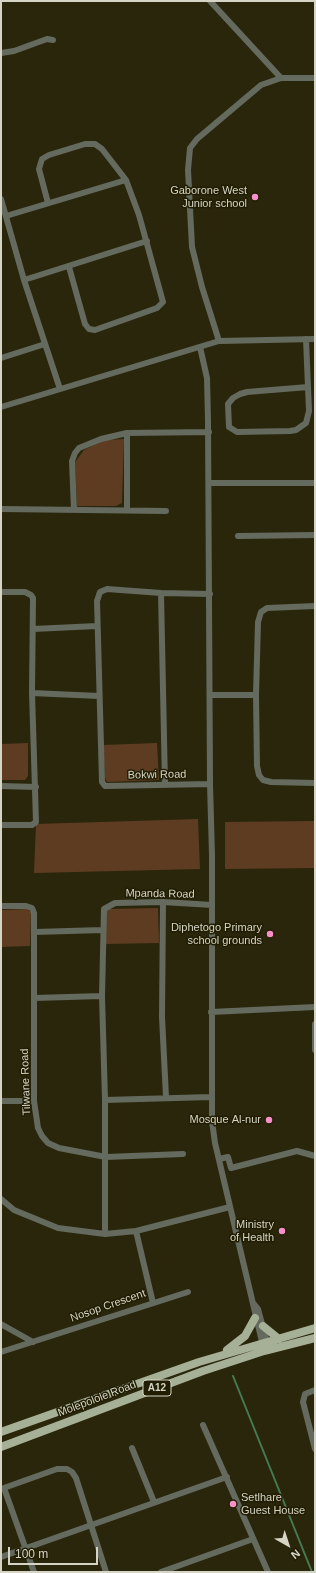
<!DOCTYPE html>
<html>
<head>
<meta charset="utf-8">
<style>
	body { margin:0 }
	#map { position:relative; width:316px; height:1573px; overflow:hidden; background:#29260b; font-family:Arial,sans-serif }
	canvas { display:block }
	.frame { position:absolute; inset:0; border:2px solid #d6d5c5; pointer-events:none }
	.north { position:absolute; left:268px; top:1525px; width:40px; height:40px; -webkit-text-stroke:3px #201d03; paint-order:stroke; rotate:141deg; font-size:11px; font-weight:700; line-height:16px; text-align:center; color:#d6d5c5 }
	.north::after { content:''; display:block; margin:auto; width:14px; height:18px; background:#d6d5c5; clip-path:polygon(50% 0,100% 100%,50% 72%,0 100%) }
	.scale { position:absolute; left:8px; top:1547px; width:90px; height:18px; box-sizing:border-box; border:2px solid #d6d5c5; border-top:0; padding-left:5px; font-size:12px; line-height:14px; white-space:nowrap; color:#d6d5c5; -webkit-text-stroke:3px #201d03; paint-order:stroke }
</style>
</head>
<body>
<div id="map">
<canvas width="316" height="1573"></canvas>
<div class="frame"></div>
<div class="north">N</div>
<div class="scale">100 m</div>
</div>
<script>
const ctx = document.querySelector('canvas').getContext('2d');
ctx.lineJoin = 'round';
function fillPath(path, color) { ctx.fillStyle = color; ctx.fill(path, 'evenodd'); }
const poly = rows => new Path2D(rows.map(r => 'M' + r).join(''));
function strokePath(path, color, width, dash) { ctx.strokeStyle = color; ctx.lineWidth = width; ctx.lineCap = dash ? 'butt' : 'round'; ctx.setLineDash(dash || []); ctx.stroke(path); }
function write(font, color, halo, rows, align = 'center') {
  ctx.font = font + ' Arial,sans-serif'; ctx.lineWidth = 3; ctx.setLineDash([]); ctx.textBaseline = 'middle'; ctx.strokeStyle = halo; ctx.fillStyle = color; for (const [text, x, y, turn = 0] of rows) {
    ctx.save(); ctx.translate(x, y); ctx.rotate((+turn || 0) * Math.PI / 180); ctx.textAlign = isNaN(turn) ? turn : align; if (halo) ctx.strokeText(text, 0, 0); ctx.fillText(text, 0, 0); ctx.restore();
  }
}
const green = poly([
	[124,439,122,503,116,506,77,506,75,462,84,450,104,440],
	[28,743,28,776,25,780,1,780,1,744],
	[157,743,159,780,107,782,105,778,103,745],
	[198,819,200,869,34,873,36,824],
	[315,821,315,868,225,869,225,822],
	[158,908,159,943,106,944,104,912,108,909],
	[27,909,31,912,30,946,1,947,1,910]
]);
const stream = poly([
	[233,1376,312,1572]
]);
const minor = poly([
	[210,1,281,78],
	[1,53,14,51,47,39,53,40],
	[1,199,24,280,60,389],
	[48,203,39,169,42,159,49,155,85,144,95,144,102,149,126,180,139,215,163,302,157,308,95,330,89,329,85,324,69,267],
	[6,216,126,180],
	[24,280,147,241],
	[306,339,309,411,306,423,296,430,290,431,237,432,229,427,228,404,233,398,240,394,247,392,308,387],
	[219,341,202,287,192,247,188,170,190,148,197,139,261,85,281,78,315,78],
	[200,347,207,378,208,420,210,784,212,855,212,1121,215,1143,263,1346],
	[1,358,45,344],
	[1,407,219,341,315,339],
	[209,483,315,483],
	[1,509,166,511],
	[74,510,72,461,75,453,79,448,101,439,127,433,209,432],
	[127,510,127,433],
	[238,536,315,535],
	[1,592,25,592,31,595,33,598,32,693,36,822,32,825,1,825],
	[161,593,165,785],
	[210,594,161,593,107,589,100,592,97,601,102,782,105,786,210,784],
	[315,606,267,608,261,612,258,622,256,695,257,766,259,775,263,780,271,782,315,783],
	[33,629,97,626],
	[32,693,99,696],
	[210,695,256,695],
	[1,786,36,787],
	[163,902,162,1017,166,1097],
	[1,906,26,906,32,908,34,913,34,1101,38,1128,42,1136,48,1143,59,1148,106,1157,183,1154],
	[34,932,103,930],
	[34,998,102,996],
	[211,1012,315,1007],
	[315,1024,315,1050],
	[105,1100,211,1097],
	[1,1101,34,1101],
	[219,1159,228,1157,231,1168,297,1151,315,1156],
	[1,1199,14,1210,58,1228,105,1234,136,1231,230,1207],
	[136,1231,153,1303],
	[105,1234,105,1100,102,996,104,909,115,903,163,902,212,905],
	[254,1304,258,1309,268,1346],
	[1,1324,33,1342],
	[1,1352,188,1292],
	[315,1390,305,1394,303,1402,315,1449],
	[203,1425,268,1572],
	[132,1448,154,1502],
	[4,1488,34,1572],
	[1,1489,57,1469,67,1469,72,1472,76,1478,106,1572],
	[1,1557,227,1477],
	[161,1572,253,1539]
]);
const major = poly([
	[263,1326,279,1339],
	[227,1350,245,1336,255,1318],
	[1,1432,199,1362,315,1328],
	[1,1447,203,1371,264,1351,315,1338]
]);
const markers = [
	[255,197,4,"#f98fc9"],
	[270,934,4,"#f98fc9"],
	[269,1120,4,"#f98fc9"],
	[282,1231,4,"#f98fc9"],
	[233,1504,4,"#f98fc9"]
];
const shields = [
	[157,1388,28]
];
const shieldNames = [
	["A12",157,1388]
];
const poiNames = [
	["Gaborone West",247,191],
	["Junior school",247,204],
	["Diphetogo Primary",262,928],
	["school grounds",262,941],
	["Mosque Al-nur",261,1120],
	["Ministry",274,1225],
	["of Health",274,1238],
	["Setlhare",241,1498,"left"],
	["Guest House",241,1511,"left"]
];
const streetNames = [
	["Bokwi Road",157,775,-1],
	["Mpanda Road",160,894,1],
	["Tilwane Road",26,1082,-92],
	["Nosop Crescent",108,1306,-19],
	["Molepolole Road",97,1399,-21]
];
fillPath(green, '#5e3c22');
strokePath(stream, '#467a52', 2);
strokePath(minor, '#656a5f', 6);
strokePath(major, '#a5b097', 8);
for (const [x, y, r, color] of markers) { const dot = new Path2D(); dot.arc(x, y, r, 0, 2 * Math.PI); ctx.fillStyle = color; ctx.fill(dot); strokePath(dot, '#201d03', 1.5); }
for (const [x, y, w] of shields) { const box = new Path2D(); box.roundRect(x - w / 2, y - 8, w, 16, 3); ctx.fillStyle = '#201d03'; ctx.fill(box); strokePath(box, '#d6d5c5', 1); }
write('bold 10px', '#d6d5c5', null, shieldNames);
write('11px', '#d6d5c5', '#201d03', poiNames, 'right');
write('11px', '#d6d5c5', '#201d03', streetNames);
</script>
</body>
</html>
